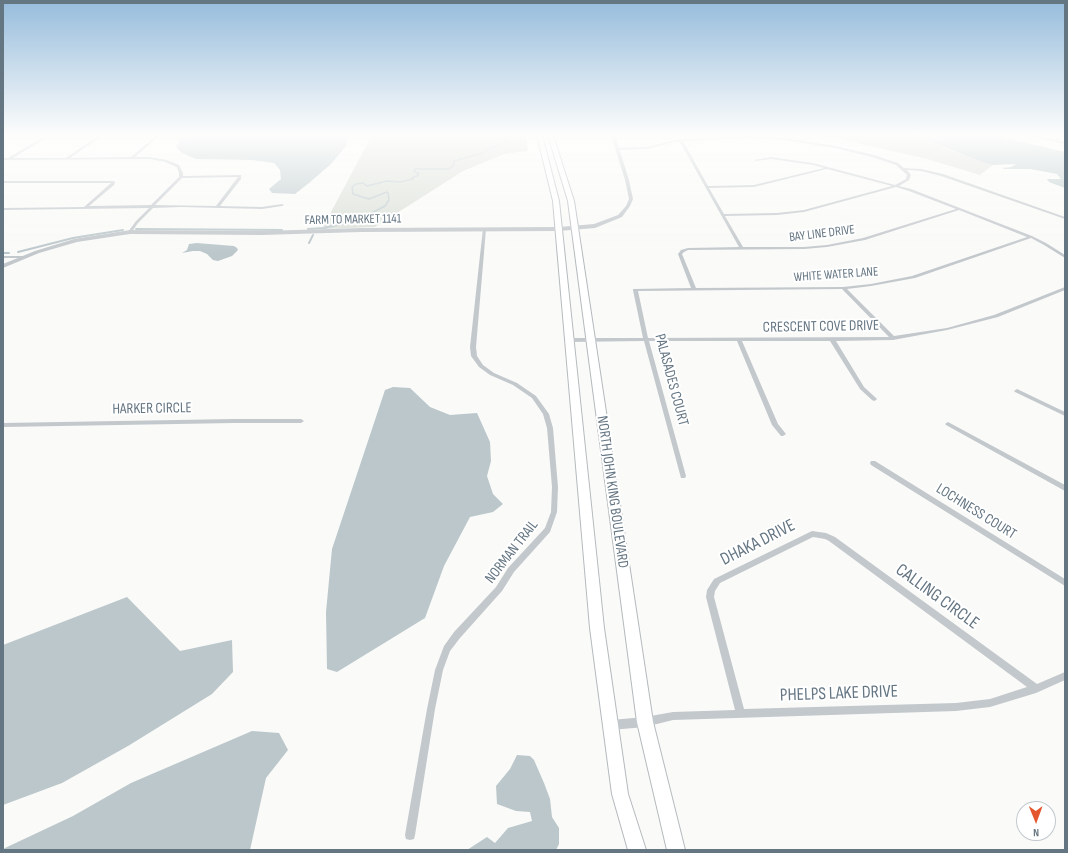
<!DOCTYPE html>
<html>
<head>
<meta charset="utf-8">
<style>
	body { margin:0 }
	#map { position:relative; width:1068px; height:853px; overflow:hidden; background:#fafaf8; font-family:"Sofia Sans Condensed",sans-serif }
	canvas { display:block }
	.frame { position:absolute; inset:0; border:4px solid #657683; pointer-events:none }
	.north { position:absolute; left:1016px; top:801px; width:40px; height:40px; box-sizing:border-box; background:#fff; border:1px solid #c1c8cd; border-radius:50%; rotate:179deg; font-size:11px; font-weight:700; line-height:16px; text-align:center; color:#657683 }
	.north::after { content:''; display:block; margin:auto; width:14px; height:18px; background:#e4572e; clip-path:polygon(50% 0,100% 100%,50% 72%,0 100%) }
</style>
</head>
<body>
<div id="map">
<canvas width="1068" height="853"></canvas>
<div class="frame"></div>
<div class="north">N</div>
</div>
<script>
const ctx = document.querySelector('canvas').getContext('2d');
ctx.lineJoin = 'round';
function fillPath(path, color) { ctx.fillStyle = color; ctx.fill(path, 'evenodd'); }
const poly = rows => new Path2D(rows.map(r => 'M' + r).join(''));
function strokePath(path, color, width, dash) { ctx.strokeStyle = color; ctx.lineWidth = width; ctx.lineCap = dash ? 'butt' : 'round'; ctx.setLineDash(dash || []); ctx.stroke(path); }
function write(font, color, halo, rows, align = 'center') {
  ctx.font = font + ' "Sofia Sans Condensed",sans-serif'; ctx.lineWidth = 4; ctx.setLineDash([]); ctx.textBaseline = 'middle'; ctx.strokeStyle = halo; ctx.fillStyle = color; for (const [text, x, y, turn = 0] of rows) {
    ctx.save(); ctx.translate(x, y); ctx.rotate((+turn || 0) * Math.PI / 180); ctx.textAlign = isNaN(turn) ? turn : align; if (halo) ctx.strokeText(text, 0, 0); ctx.fillText(text, 0, 0); ctx.restore();
  }
}
const green = poly([
	[372,135,526,135,528,151,504,154,463,171,375,227,322,229],
	[822,135,913,135,952,151,993,165,980,175,927,159]
]);
const water = poly([
	[192,135,347,135,348,140,346,146,331,164,309,183,295,194,272,193,269,189,281,179,280,170,274,163,252,160,196,159,182,153,176,147,180,140,177,138,190,137],
	[913,135,922,135,944,141,934,135,993,135,1065,152,1065,188,1049,182,1047,179,1061,179,1057,174,1030,169,1004,169,1003,168,1011,167,1016,164,993,165,985,163],
	[197,243,234,246,237,248,238,250,232,256,218,261,213,260,207,254,200,251,193,251,182,253,187,250,189,244],
	[393,387,410,388,430,407,450,415,477,413,490,442,491,461,487,476,493,494,503,504,493,512,470,517,444,566,425,618,337,672,327,669,326,612,332,549,385,390],
	[127,597,180,651,232,640,233,672,212,694,128,746,62,783,3,805,3,645],
	[252,731,279,733,288,750,266,778,250,850,3,850,5,848,73,816,131,783],
	[517,755,530,756,534,760,544,783,550,799,552,817,559,828,559,844,556,850,467,850,487,837,495,843,508,828,532,821,530,812,516,811,497,804,496,786,510,769]
]);
const streamFar1 = poly([
	[456,135,460,135],
	[362,218,385,206,389,200,388,193,387,192,369,199,353,194,352,187,356,184,363,183,367,186,387,181,400,182,413,179,412,178,417,176,419,173,414,172,415,169,449,169,454,165,454,161,483,153,490,148,505,143,509,137,517,135]
]);
const stream = poly([
	[136,229,282,230],
	[308,229,324,228,357,220,364,217],
	[309,243,313,235],
	[18,252,73,238,123,230],
	[3,253,9,253]
]);
const minor = poly([
	[47,135,51,135,13,158,66,158,99,135,103,135,70,158,131,157,157,135,160,135,135,157,150,157,167,160,179,165,183,173,183,176,241,175,241,179,220,206,262,207,282,204,284,205,282,206,262,209,181,207,153,208,138,223,131,233,130,233,128,232,136,221,149,208,3,210,3,208,84,207,111,183,3,183,3,181,113,181,115,182,114,185,89,206,151,205,179,177,179,173,177,167,165,162,150,159,3,160,3,158,8,158,47,135],
	[238,177,216,206,155,205,182,178,238,177],
	[1059,135,1062,135,1057,142,1055,142,1059,135],
	[749,136,785,138,835,146,874,155,898,163,904,168,921,169,943,174,1065,217,1065,219,941,176,921,171,907,170,911,175,909,180,899,186,911,189,1032,236,1046,243,1065,255,1065,258,1044,245,1031,238,915,278,871,286,847,289,894,336,947,328,994,315,1065,287,1065,290,998,317,947,330,893,340,836,341,864,387,876,398,877,399,876,400,874,401,872,400,860,389,830,341,742,341,778,424,786,434,783,436,781,436,772,425,737,341,649,341,686,476,685,478,681,478,644,341,570,342,567,340,570,338,643,338,633,290,633,289,691,288,678,254,681,250,688,248,739,247,680,142,675,142,647,149,617,150,616,150,616,148,647,147,675,140,749,136],
	[749,138,785,140,835,148,872,157,896,165,907,175,906,179,895,185,813,163,771,157,754,160,756,161,771,159,813,165,824,168,754,185,708,186,683,141,749,138],
	[827,169,892,186,804,210,777,213,724,214,709,188,754,187,827,169],
	[896,187,909,191,956,209,863,238,827,245,804,247,743,247,725,216,777,215,804,212,896,187],
	[959,210,1027,237,912,276,871,284,843,287,696,288,682,254,684,252,688,250,804,249,827,247,865,240,959,210],
	[842,289,889,337,648,338,638,291,842,289],
	[483,228,486,229,476,347,477,356,483,365,494,373,517,383,536,396,549,414,553,428,558,487,557,512,550,532,514,572,502,591,460,638,450,651,443,670,435,709,415,835,414,839,410,840,406,839,405,835,427,709,435,670,444,646,454,632,496,587,508,568,545,528,551,512,552,487,547,428,543,414,532,398,513,385,490,375,479,367,471,356,470,347,483,228],
	[3,256,24,256,26,257,24,258,3,258,3,256],
	[1017,389,1065,412,1065,416,1015,392,1014,391,1017,389],
	[234,419,301,419,304,421,301,423,234,423,3,427,3,423,234,419],
	[948,422,1065,485,1065,491,946,425,945,424,948,422],
	[871,461,875,461,1065,579,1065,586,871,465,870,463,871,461],
	[812,531,826,533,835,537,1037,684,1065,672,1065,680,1036,693,990,707,956,711,673,720,645,727,611,730,608,728,606,725,608,722,611,720,645,717,673,712,735,710,706,597,707,590,714,579,812,531],
	[813,537,825,539,829,541,1027,687,990,699,956,703,744,709,714,597,715,591,720,583,813,537]
]);
const tertiary = poly([
	[611,135,615,135,629,180,633,199,630,206,622,217,595,228,559,231,361,232,262,235,130,234,77,242,39,253,3,268,3,264,35,251,74,239,130,230,262,231,361,228,559,227,594,224,618,215,626,206,629,199,625,180,611,135],
	[1023,135,1030,135,1065,142,1065,144,1023,135]
]);
const primary = poly([
	[537,135,542,135,559,201,604,628,628,794,646,850,628,850,612,794,590,628,553,201,537,135],
	[548,135,553,135,574,201,653,722,685,850,667,850,637,722,568,201,548,135]
]);
const farStreetnames = [
	["FARM TO MARKET 1141",353,220,-1],
	["BAY LINE DRIVE",822,234,-7],
	["WHITE WATER LANE",836,275,-4]
];
const streetNames = [
	["CRESCENT COVE DRIVE",821,327,-1],
	["PALASADES COURT",671,380,75],
	["HARKER CIRCLE",152,409,-1],
	["NORTH JOHN KING BOULEVARD",612,492,82],
	["LOCHNESS COURT",976,512,32],
	["NORMAN TRAIL",512,552,-52]
];
const nearStreetnames = [
	["DHAKA DRIVE",758,543,-27],
	["CALLING CIRCLE",937,597,36],
	["PHELPS LAKE DRIVE",839,694,-2]
];
fillPath(green, '#dadfd7');
fillPath(water, '#bbc7cb');
strokePath(streamFar1, '#bbc7cb', 1.5);
strokePath(stream, '#bbc7cb', 2);
strokePath(primary, '#b5babe', 2);
fillPath(minor, '#c3c8cc');
fillPath(tertiary, '#c3c8cc');
fillPath(primary, '#fff');
const sky = ctx.createLinearGradient(0, 0, 0, 254);
sky.addColorStop(0, '#96bcdc');
sky.addColorStop(0.53, '#fdfdfc');
sky.addColorStop(1, '#fdfdfc00');
ctx.fillStyle = sky;
ctx.fillRect(0, 0, 1068, 254);
write('13px', '#657683', '#fff', farStreetnames);
write('15px', '#657683', '#fff', streetNames);
write('18px', '#657683', '#fff', nearStreetnames);
</script>
</body>
</html>
